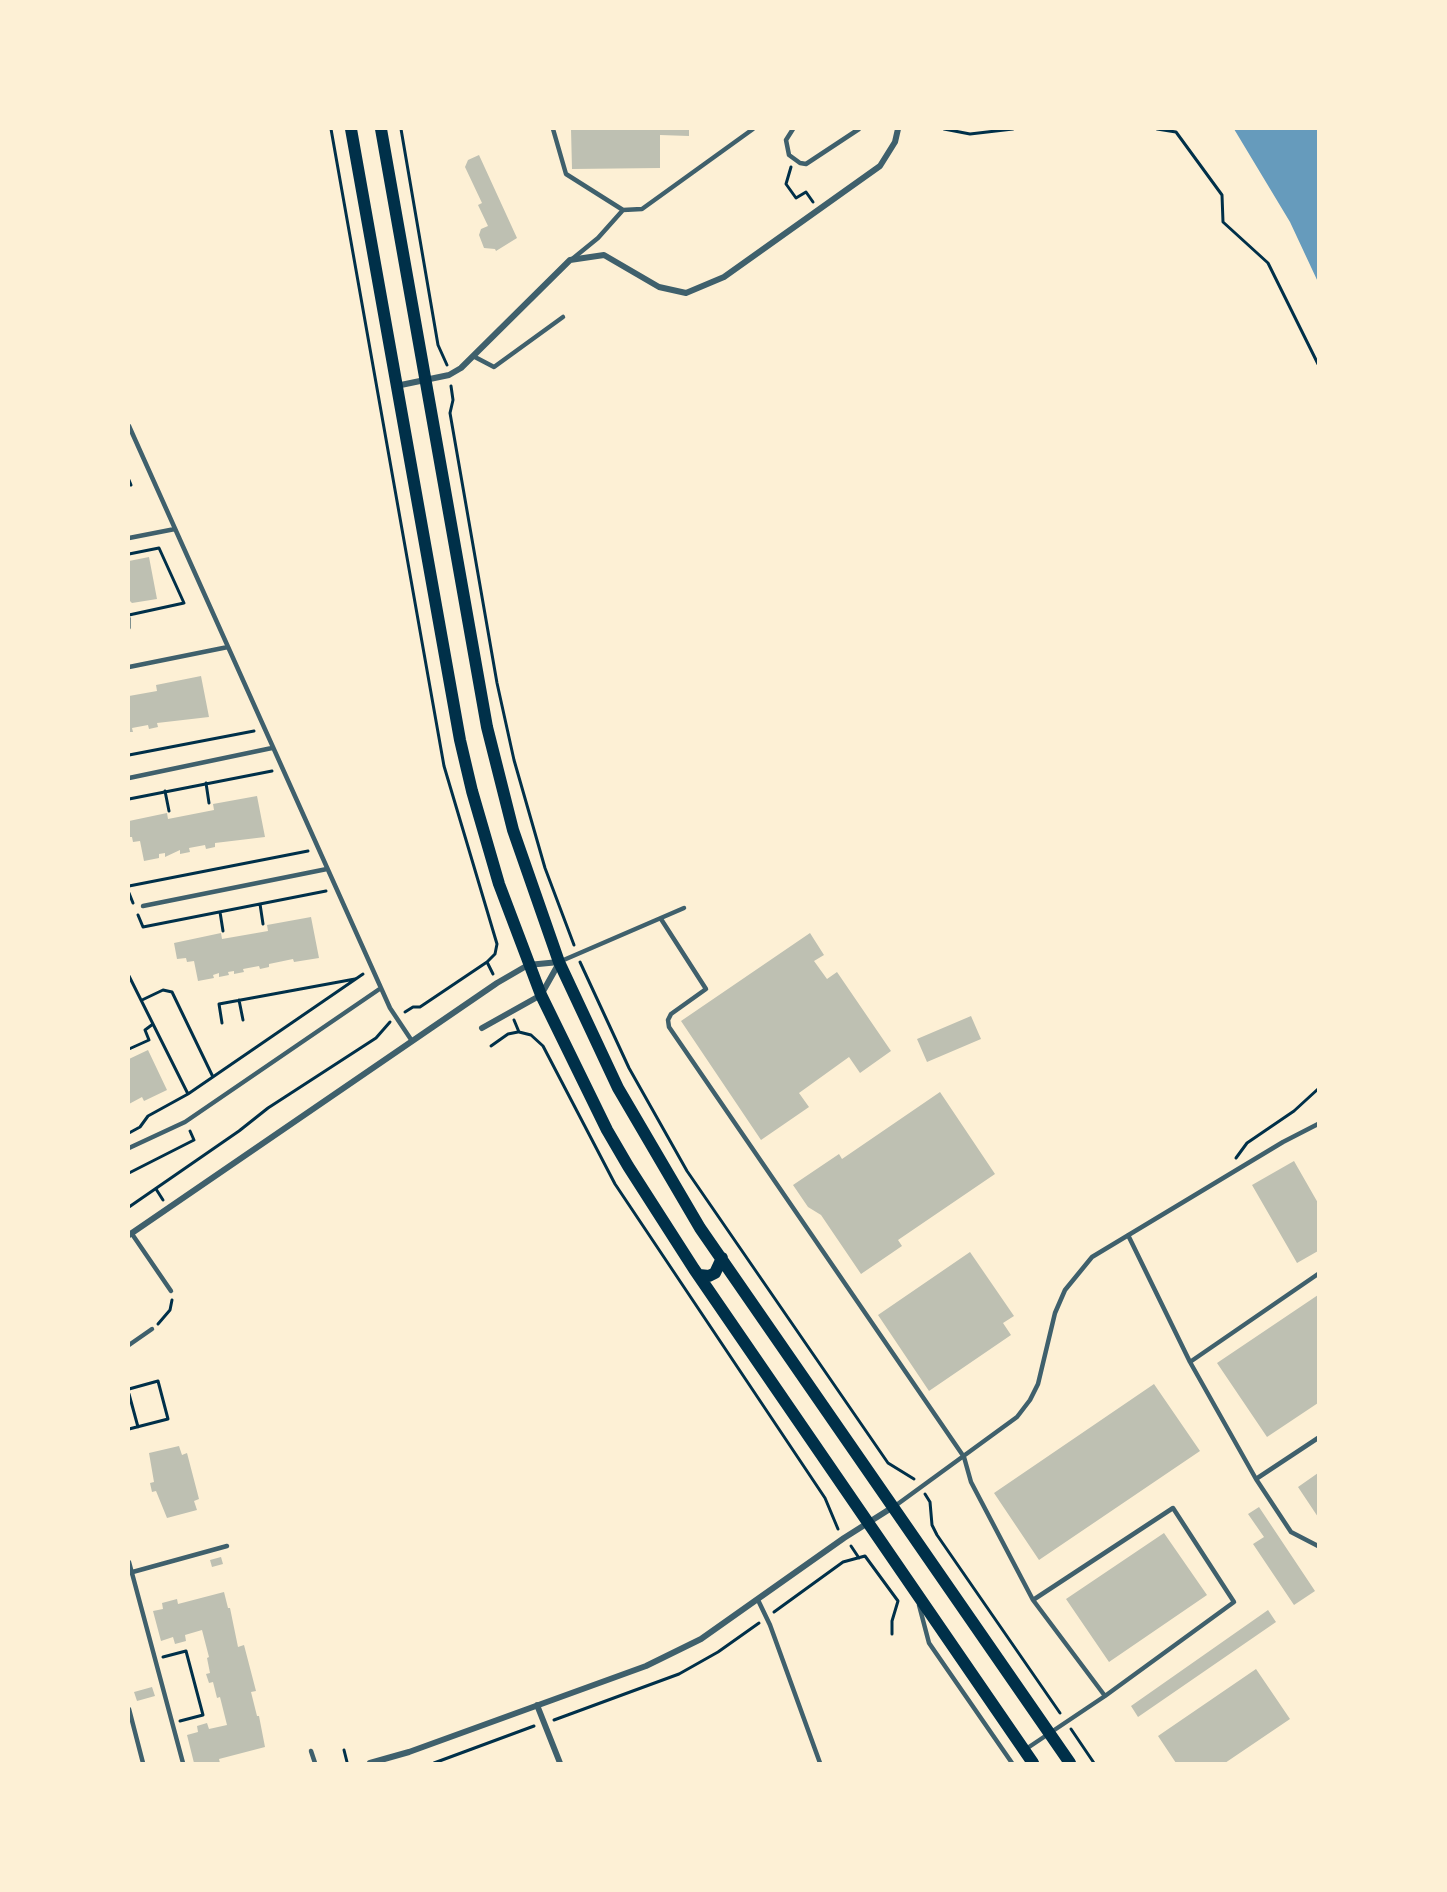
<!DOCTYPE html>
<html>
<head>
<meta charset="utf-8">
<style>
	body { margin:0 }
	#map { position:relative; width:1447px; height:1892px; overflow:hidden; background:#fdf0d5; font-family:"Varela Round",sans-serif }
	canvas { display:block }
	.frame { position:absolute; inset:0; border:130px solid #fdf0d5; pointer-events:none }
</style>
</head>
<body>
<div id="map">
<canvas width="1447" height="1892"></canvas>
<div class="frame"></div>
</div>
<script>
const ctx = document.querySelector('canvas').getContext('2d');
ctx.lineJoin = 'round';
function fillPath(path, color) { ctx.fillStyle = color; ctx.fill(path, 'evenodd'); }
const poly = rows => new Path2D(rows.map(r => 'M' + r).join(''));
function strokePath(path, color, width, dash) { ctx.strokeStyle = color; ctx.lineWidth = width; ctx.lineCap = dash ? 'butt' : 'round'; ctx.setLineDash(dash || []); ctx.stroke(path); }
const water = poly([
	[1234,129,1318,129,1318,282,1290,222]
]);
const building = poly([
	[571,129,689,129,689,136,660,135,660,168,572,169],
	[479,155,517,238,496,251,495,249,484,248,479,235,481,229,488,226,478,205,482,203,465,167,468,160],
	[149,557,157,599,132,603,129,600,129,561],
	[201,676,209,717,157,723,158,727,149,729,148,725,132,728,133,732,129,732,129,696,157,691,156,685],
	[257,796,265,837,215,843,215,847,206,849,205,845,189,848,190,852,180,854,180,850,165,857,165,853,159,854,159,858,144,861,140,841,133,842,132,837,129,837,129,821,167,813,168,819,214,810,213,804],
	[311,917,319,958,294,962,293,959,269,964,269,967,260,969,259,966,243,969,244,972,234,974,234,971,228,972,229,975,219,977,219,973,213,975,214,978,198,981,194,961,187,962,186,958,177,959,174,943,221,933,222,939,268,931,267,925],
	[810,933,824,955,814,961,827,979,837,972,891,1051,860,1073,849,1057,799,1093,809,1107,761,1140,681,1021],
	[971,1016,981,1039,927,1062,917,1039],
	[148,1050,167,1090,144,1101,142,1097,129,1104,129,1059],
	[940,1092,995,1174,898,1240,902,1246,861,1274,821,1215,808,1207,793,1185,839,1154,842,1159],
	[1294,1161,1318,1203,1318,1251,1297,1263,1252,1185],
	[970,1252,1014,1316,1003,1323,1011,1335,929,1391,878,1315],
	[1318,1295,1318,1403,1267,1437,1217,1363],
	[1154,1384,1200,1451,1039,1560,994,1493],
	[179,1446,182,1455,187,1453,199,1499,194,1501,197,1510,167,1518,156,1491,152,1492,150,1483,154,1482,149,1453],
	[1318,1473,1318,1517,1298,1487],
	[1259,1507,1315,1591,1294,1605,1253,1544,1264,1537,1248,1514],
	[1164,1533,1207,1595,1109,1662,1066,1599],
	[221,1557,223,1564,212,1567,210,1560],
	[224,1592,228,1608,230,1608,238,1647,244,1645,256,1691,251,1692,257,1716,259,1716,265,1747,219,1759,220,1763,194,1763,187,1735,198,1732,197,1726,207,1723,209,1729,227,1725,220,1697,217,1698,213,1682,209,1683,206,1674,210,1673,207,1658,209,1657,202,1630,185,1635,186,1641,175,1644,173,1637,161,1641,153,1611,163,1609,162,1603,177,1599,178,1604],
	[1268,1610,1276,1622,1138,1717,1131,1706],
	[1256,1669,1290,1719,1225,1763,1176,1763,1158,1736],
	[152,1687,155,1696,137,1701,134,1692]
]);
const path = poly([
	[331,129,444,766,497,944,495,954,487,962,493,974],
	[401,129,438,345,447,365],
	[944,129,970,134,1013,129],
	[1157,129,1176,132,1222,195,1223,222,1268,263,1318,364],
	[791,167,786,184,796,198,806,192,813,202],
	[451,386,453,400,450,413,497,683,514,760,545,868,574,945],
	[129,480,131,485,129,485],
	[129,554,159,548,184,603,129,615],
	[129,618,129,628],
	[129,755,254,731],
	[206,783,209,803],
	[165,791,169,811],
	[129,799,272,771],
	[129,886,308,851],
	[129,893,133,903],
	[260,904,263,924],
	[220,912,223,931],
	[138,915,143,927,326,891],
	[580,962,629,1068,687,1171,888,1463,914,1479],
	[129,976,188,1094],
	[142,1000,163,990,172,992,213,1077],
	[239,1000,243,1020],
	[405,1012,413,1007,420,1007,487,962],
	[514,1020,519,1032,531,1035,543,1046,615,1184,825,1498,838,1529],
	[222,1023,219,1004,355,979],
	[491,1046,508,1034,518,1032],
	[129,1049,149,1040,145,1030,153,1024],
	[129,1133,140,1127,148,1116,188,1094,363,974],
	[1236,1158,1247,1143,1294,1111,1318,1089],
	[129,1173,194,1140,190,1131],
	[156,1189,163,1200],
	[129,1207,239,1131,268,1108,376,1038,390,1022],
	[158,1324,170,1310,172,1300],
	[129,1389,158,1381,168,1419,129,1429],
	[129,1394,138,1427],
	[925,1494,930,1502,932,1525,937,1535,1060,1713],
	[851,1546,859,1558],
	[774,1612,843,1562,865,1556,898,1601,892,1621,892,1634],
	[163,1657,186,1651,203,1715,180,1721],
	[554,1720,679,1674,718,1652,759,1623],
	[1071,1729,1094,1763],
	[344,1750,347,1762],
	[434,1763,534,1726]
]);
const service = poly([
	[553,129,566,174,623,210,642,209,753,129],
	[793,129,786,140,789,155,800,163,806,164,859,129],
	[571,260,598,238,623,210],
	[473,356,494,367,563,317],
	[129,426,390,1008,412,1041],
	[129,538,175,529],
	[129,667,228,647],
	[129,778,272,748],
	[143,906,327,869],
	[661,919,706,989,671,1014,668,1020,669,1027,964,1457,971,1482,1033,1600],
	[559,962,684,908],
	[129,1148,185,1122,381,988],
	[132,1234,171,1291],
	[1128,1235,1190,1362,1256,1479],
	[129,1345,152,1329],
	[1190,1362,1318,1274],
	[1318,1438,1256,1479,1291,1532,1318,1546],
	[895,1506,1017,1417,1030,1400,1038,1384,1055,1313,1065,1290,1092,1257,1283,1142,1318,1124],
	[129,1562,183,1763],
	[129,1573,227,1546],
	[758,1600,770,1625,820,1763],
	[919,1605,929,1643,1012,1763],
	[129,1709,143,1763],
	[1026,1749,1105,1696,1234,1602,1173,1508,1033,1600,1105,1696],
	[311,1751,315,1763]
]);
const minor = poly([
	[396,386,449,375,461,368,570,260,604,255,659,287,686,293,724,277,880,166,895,142,898,129],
	[482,1028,541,995,559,963],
	[129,1235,497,983,528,965,559,962],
	[537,1705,560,1763],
	[370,1763,409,1752,646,1666,701,1639,844,1538,893,1507]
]);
const secondary = poly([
	[351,129,460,740,472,791,499,884,541,995,607,1130,628,1166,694,1269,1033,1763],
	[381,129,487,727,513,830,559,962,618,1088,700,1228,1070,1763],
	[699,1275,709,1276,715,1273,722,1258]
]);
fillPath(water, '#669bbc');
fillPath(building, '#bec0b2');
strokePath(path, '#003049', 3);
strokePath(service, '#3f606c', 4.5);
strokePath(minor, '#3f606c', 6);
strokePath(secondary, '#003049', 12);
</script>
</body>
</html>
